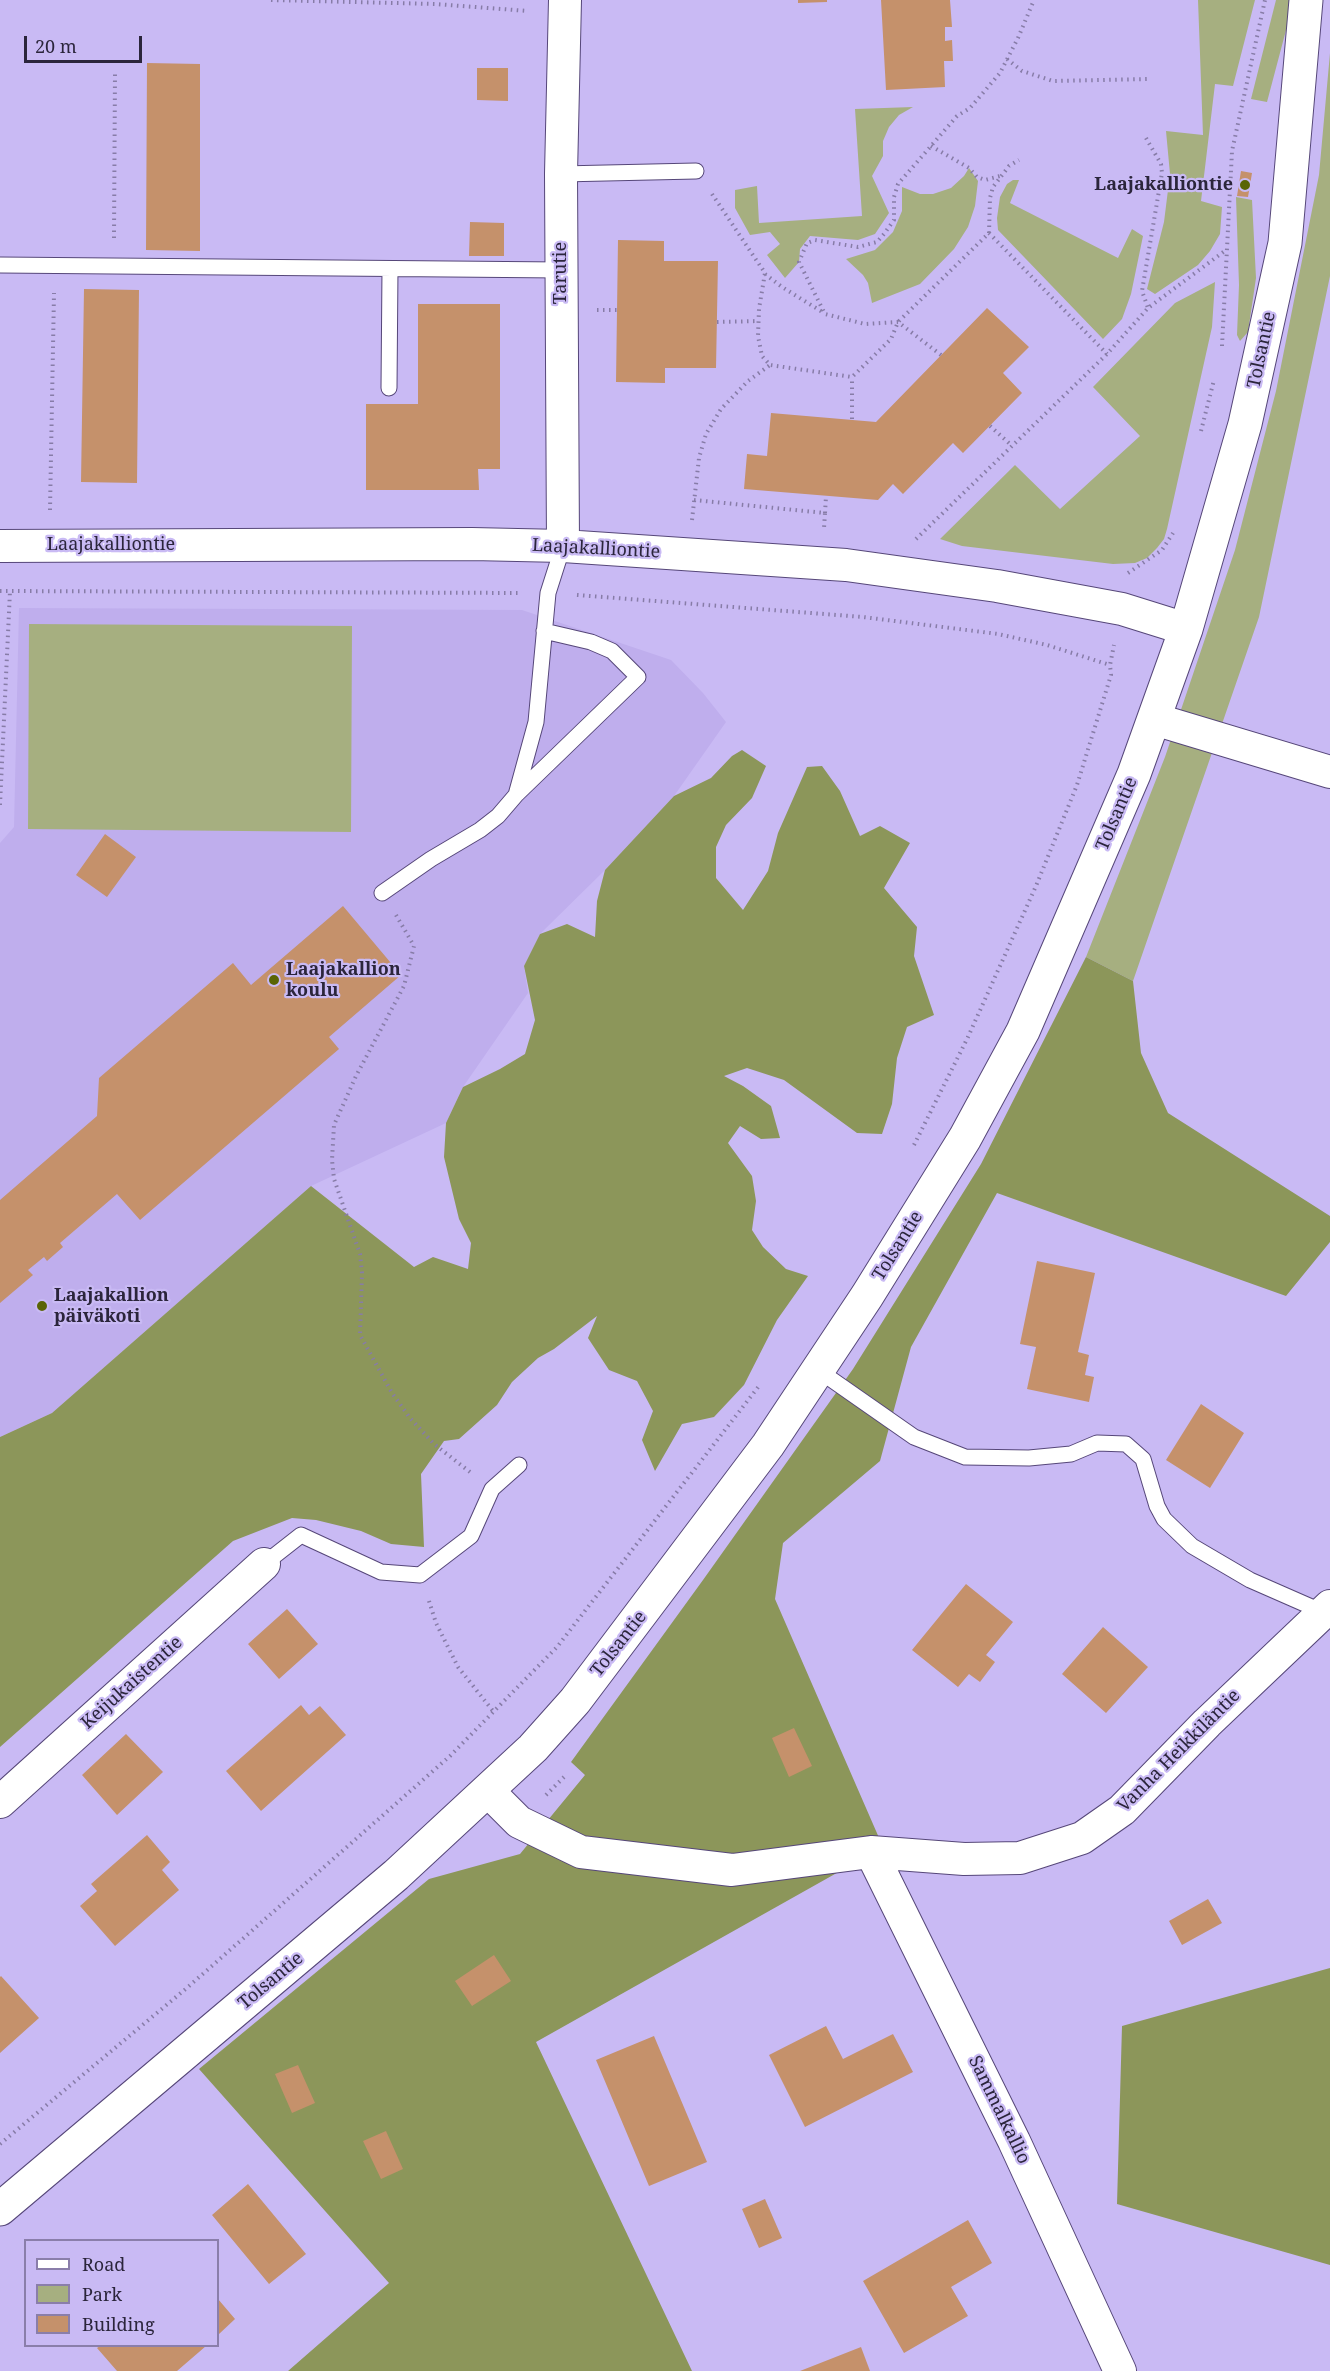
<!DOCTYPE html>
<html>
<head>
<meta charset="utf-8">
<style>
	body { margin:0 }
	#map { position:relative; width:1330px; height:2371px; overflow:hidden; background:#c9baf4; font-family:"Noto Serif",serif }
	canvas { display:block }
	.legend { position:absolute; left:24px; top:2239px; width:195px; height:108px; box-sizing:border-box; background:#c9baf4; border:2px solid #8a7eaa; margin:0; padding:8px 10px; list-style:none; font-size:18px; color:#2b253b }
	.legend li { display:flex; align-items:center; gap:12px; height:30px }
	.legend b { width:30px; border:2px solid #8a7eaa }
	.scale { position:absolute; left:24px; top:36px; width:118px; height:27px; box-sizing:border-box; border:3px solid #2b253b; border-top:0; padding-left:8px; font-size:18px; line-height:21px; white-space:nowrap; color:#2b253b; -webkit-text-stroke:4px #c9baf4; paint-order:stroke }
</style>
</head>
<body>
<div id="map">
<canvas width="1330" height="2371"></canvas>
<ul class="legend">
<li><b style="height:8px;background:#fff"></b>Road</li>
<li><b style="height:16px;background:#a6af80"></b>Park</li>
<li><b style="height:16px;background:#c5916b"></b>Building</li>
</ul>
<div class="scale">20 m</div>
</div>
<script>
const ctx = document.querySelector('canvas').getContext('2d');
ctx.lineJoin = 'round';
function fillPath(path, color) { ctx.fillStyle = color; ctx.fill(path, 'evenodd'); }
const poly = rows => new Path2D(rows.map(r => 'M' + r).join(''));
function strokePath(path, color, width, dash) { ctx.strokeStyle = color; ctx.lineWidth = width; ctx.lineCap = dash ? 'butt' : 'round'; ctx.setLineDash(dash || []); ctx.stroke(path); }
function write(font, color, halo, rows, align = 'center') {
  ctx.font = font + ' "Noto Serif",serif'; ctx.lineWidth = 4.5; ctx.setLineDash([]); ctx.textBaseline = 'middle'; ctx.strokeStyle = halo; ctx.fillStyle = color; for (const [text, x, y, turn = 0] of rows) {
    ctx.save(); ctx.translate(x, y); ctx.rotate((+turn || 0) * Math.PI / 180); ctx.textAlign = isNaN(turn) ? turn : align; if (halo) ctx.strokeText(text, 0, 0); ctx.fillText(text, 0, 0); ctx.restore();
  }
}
const built = poly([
	[19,608,522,610,671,660,703,693,726,722,674,796,605,870,540,934,524,966,528,993,463,1087,446,1123,311,1186,52,1413,0,1437,0,843,14,827]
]);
const green = poly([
	[1198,0,1255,0,1233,86,1215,84,1201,201,1222,207,1220,234,1210,251,1198,265,1155,294,1147,289,1164,222,1170,174,1166,131,1203,135],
	[1276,0,1294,0,1267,102,1251,99],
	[1330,53,1330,276,1259,617,1133,981,1086,957,1165,757,1235,550,1276,391,1319,175],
	[913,107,899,115,889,127,883,141,883,156,872,176,889,213,875,234,858,240,810,236,800,249,799,262,785,278,767,255,780,244,770,232,750,235,735,208,735,190,757,186,759,223,862,216,855,109],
	[969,168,978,181,975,206,968,227,954,249,920,284,872,303,868,283,863,275,846,259,875,250,893,232,902,211,902,187,920,194,933,194,951,188,964,176],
	[1013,180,1019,180,1010,203,1118,258,1132,229,1143,236,1131,294,1122,319,1103,339,998,230,997,218,1000,197,1007,184],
	[1236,197,1252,200,1256,278,1248,332,1240,341,1237,335,1239,285],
	[1215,282,1212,327,1167,529,1164,539,1157,548,1147,558,1135,563,1113,564,962,546,940,539,1015,465,1060,509,1140,436,1093,387,1175,303],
	[29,624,352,626,351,832,28,829]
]);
const forest = poly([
	[742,750,766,766,752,798,726,825,716,847,716,878,743,910,768,871,778,833,807,767,822,766,840,791,860,836,880,826,910,843,884,888,917,927,914,956,934,1015,907,1027,897,1058,892,1104,882,1134,857,1133,784,1080,747,1068,724,1076,743,1086,771,1106,780,1138,761,1139,740,1126,728,1143,752,1176,756,1201,752,1230,763,1247,786,1269,808,1276,777,1320,744,1385,714,1417,682,1424,655,1471,642,1440,653,1411,637,1381,609,1370,588,1338,597,1316,554,1349,538,1358,512,1382,497,1405,459,1439,444,1441,421,1474,424,1547,391,1544,361,1531,316,1520,292,1518,233,1541,0,1747,0,1437,52,1413,311,1186,414,1267,433,1257,468,1269,471,1243,459,1219,444,1157,446,1123,463,1087,500,1069,525,1054,535,1020,524,966,540,934,567,924,595,937,597,901,605,870,674,796,711,778,732,756],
	[1086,957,1133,981,1141,1053,1168,1113,1330,1216,1330,1242,1286,1296,997,1193,911,1347,880,1461,783,1543,775,1599,883,1847,536,2042,692,2371,288,2371,389,2283,199,2069,429,1879,520,1854,585,1775,571,1762,703,1580,853,1369,981,1164],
	[1330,1968,1330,2265,1117,2204,1122,2026]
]);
const building = poly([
	[798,0,827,0,827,2,798,3],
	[881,0,950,0,952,27,945,27,945,41,952,40,953,61,944,61,945,87,886,90],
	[147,63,200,64,200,251,146,250],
	[477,68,508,68,508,101,477,100],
	[1241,171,1252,173,1248,197,1237,196],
	[470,222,504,223,504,256,469,256],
	[618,240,664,241,664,261,718,261,716,368,665,368,665,383,616,382],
	[84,289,139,290,137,483,81,482],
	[418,304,500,304,500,469,478,469,479,490,366,490,366,404,418,404],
	[987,308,1029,347,1003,373,1022,393,963,453,953,443,903,494,893,484,878,500,744,489,747,454,767,456,771,413,876,422],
	[105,834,136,857,107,897,76,875],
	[343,906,401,975,329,1037,339,1049,140,1220,117,1194,60,1243,63,1247,47,1261,44,1257,28,1270,33,1275,0,1303,0,1200,97,1116,99,1078,233,963,251,985],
	[1037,1261,1095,1273,1078,1352,1089,1355,1085,1375,1094,1377,1089,1402,1027,1389,1036,1347,1020,1344],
	[1201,1404,1244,1433,1210,1488,1166,1460],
	[966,1584,1013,1622,986,1655,995,1662,980,1682,969,1674,958,1687,912,1650],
	[287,1609,318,1644,279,1679,248,1644],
	[1103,1627,1148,1667,1106,1713,1062,1674],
	[301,1705,309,1715,320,1706,346,1735,261,1811,226,1771],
	[794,1728,812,1766,789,1777,772,1738],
	[126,1734,163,1772,117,1815,82,1775],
	[147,1835,170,1862,162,1870,179,1890,115,1946,80,1906,97,1891,91,1884],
	[1208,1899,1222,1923,1182,1945,1169,1921],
	[494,1955,511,1981,472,2006,455,1981],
	[1,1976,39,2018,0,2053,0,1977],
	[826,2026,843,2059,893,2034,913,2072,805,2127,769,2055],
	[654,2036,707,2162,649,2186,596,2060],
	[298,2065,315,2103,292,2113,275,2074],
	[386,2131,403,2169,381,2179,363,2141],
	[248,2184,306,2254,269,2284,212,2215],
	[765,2199,782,2238,759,2248,742,2209],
	[968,2220,992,2263,951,2287,968,2316,904,2353,863,2281],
	[218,2299,235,2319,218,2335],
	[100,2346,206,2346,177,2371,117,2371,97,2348],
	[861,2347,870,2371,800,2371]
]);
const path = poly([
	[271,0,435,4,528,11],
	[1007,59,1022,71,1053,81,1149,79],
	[1146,138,1161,164,1162,173,1142,291,1148,308],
	[931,146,969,168,977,177,985,180,1000,176],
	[712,194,765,273,759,309,758,336,762,356,770,365,852,377,891,339,898,322,989,233,1107,354],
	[989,233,990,198,993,187,1009,166,1019,160],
	[114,238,115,71],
	[765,274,782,287,824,313],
	[597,310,617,310],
	[717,322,759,321],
	[1222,346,1232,151,1265,0],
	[941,355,898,322,865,324,825,314,799,262,807,243,815,240,858,247,877,242,884,234,894,220,894,197,898,184,957,116,970,108,1000,73,1018,38,1034,0],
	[852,419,852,377],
	[990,426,1011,445],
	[1201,431,1214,380],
	[694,500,825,513,824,528],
	[50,510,54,293],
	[825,513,826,496],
	[692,520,699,458,706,434,721,409,748,381,770,365],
	[916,539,1107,354,1148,308,1226,250],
	[1128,573,1162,550,1173,533],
	[0,591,522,593],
	[577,595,863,617,998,634,1047,645,1110,665],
	[0,805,10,591],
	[396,915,414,946,404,986,356,1076,334,1125,332,1160,334,1179,360,1254,362,1273,360,1335,392,1393,410,1418,434,1444,470,1472],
	[914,1145,968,1037,1036,886,1077,785,1111,675,1110,665,1114,645],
	[429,1601,436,1623,458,1667,493,1711],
	[546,1795,564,1777],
	[0,2144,188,1987,450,1756,557,1647,759,1386]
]);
const service = poly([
	[561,174,696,171],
	[0,265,561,270],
	[389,388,390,269],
	[517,794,638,677,612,651,591,642,544,631],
	[382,893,431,859,480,830,498,816,516,795,536,722,548,593,563,546],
	[818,1370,914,1437,965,1457,1029,1458,1071,1454,1097,1443,1126,1444,1143,1459,1157,1506,1164,1519,1192,1546,1250,1580,1323,1612],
	[264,1564,301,1535,381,1572,420,1575,471,1536,492,1489,519,1465]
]);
const minor = poly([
	[0,546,472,544,563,546,846,565,997,586,1122,609,1186,629],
	[563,546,561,174,565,0],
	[1154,719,1330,772],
	[488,1791,519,1822,581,1852,732,1870,871,1852,964,1859,1020,1858,1082,1838,1122,1810,1207,1723,1330,1606],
	[0,1802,264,1564],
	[871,1852,1014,2141,1120,2371]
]);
const tertiary = poly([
	[0,2209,396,1875,533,1748,575,1701,768,1445,867,1296,965,1138,1023,1031,1134,774,1186,629,1245,424,1285,243,1306,0]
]);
const markers = [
	[1245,185,6,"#5a6405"],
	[274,980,6,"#5a6405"],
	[42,1306,6,"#5a6405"]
];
const poiNames = [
	["Laajakalliontie",1233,185,"right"],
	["Laajakallion",286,970],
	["koulu",286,991],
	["Laajakallion",54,1296],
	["päiväkoti",54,1317]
];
const streetNames = [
	["Tarutie",561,273,-90],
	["Tolsantie",1262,350,-78],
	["Laajakalliontie",111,545],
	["Laajakalliontie",596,549,3],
	["Tolsantie",1117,814,-67],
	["Tolsantie",898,1246,-58],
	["Tolsantie",619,1644,-52],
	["Keijukaistentie",132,1683,-42],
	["Vanha Heikkiläntie",1179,1751,-45],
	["Tolsantie",271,1981,-40],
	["Sammalkallio",999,2110,64]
];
fillPath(built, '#bfaeed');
fillPath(green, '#a6af80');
fillPath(forest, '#8c965a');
fillPath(building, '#c5916b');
strokePath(service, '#564779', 17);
strokePath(minor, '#564779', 34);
strokePath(tertiary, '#564779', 35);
strokePath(path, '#877ca7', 4, [1.5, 4.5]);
strokePath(service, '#fff', 15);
strokePath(minor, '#fff', 32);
strokePath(tertiary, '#fff', 33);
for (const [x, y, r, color] of markers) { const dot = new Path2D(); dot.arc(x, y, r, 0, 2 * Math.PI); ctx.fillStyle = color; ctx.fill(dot); strokePath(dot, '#c9baf4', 2); }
write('bold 18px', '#2b253b', '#c9baf4', poiNames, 'left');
write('18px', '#2b253b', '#c9baf4', streetNames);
</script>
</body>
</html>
